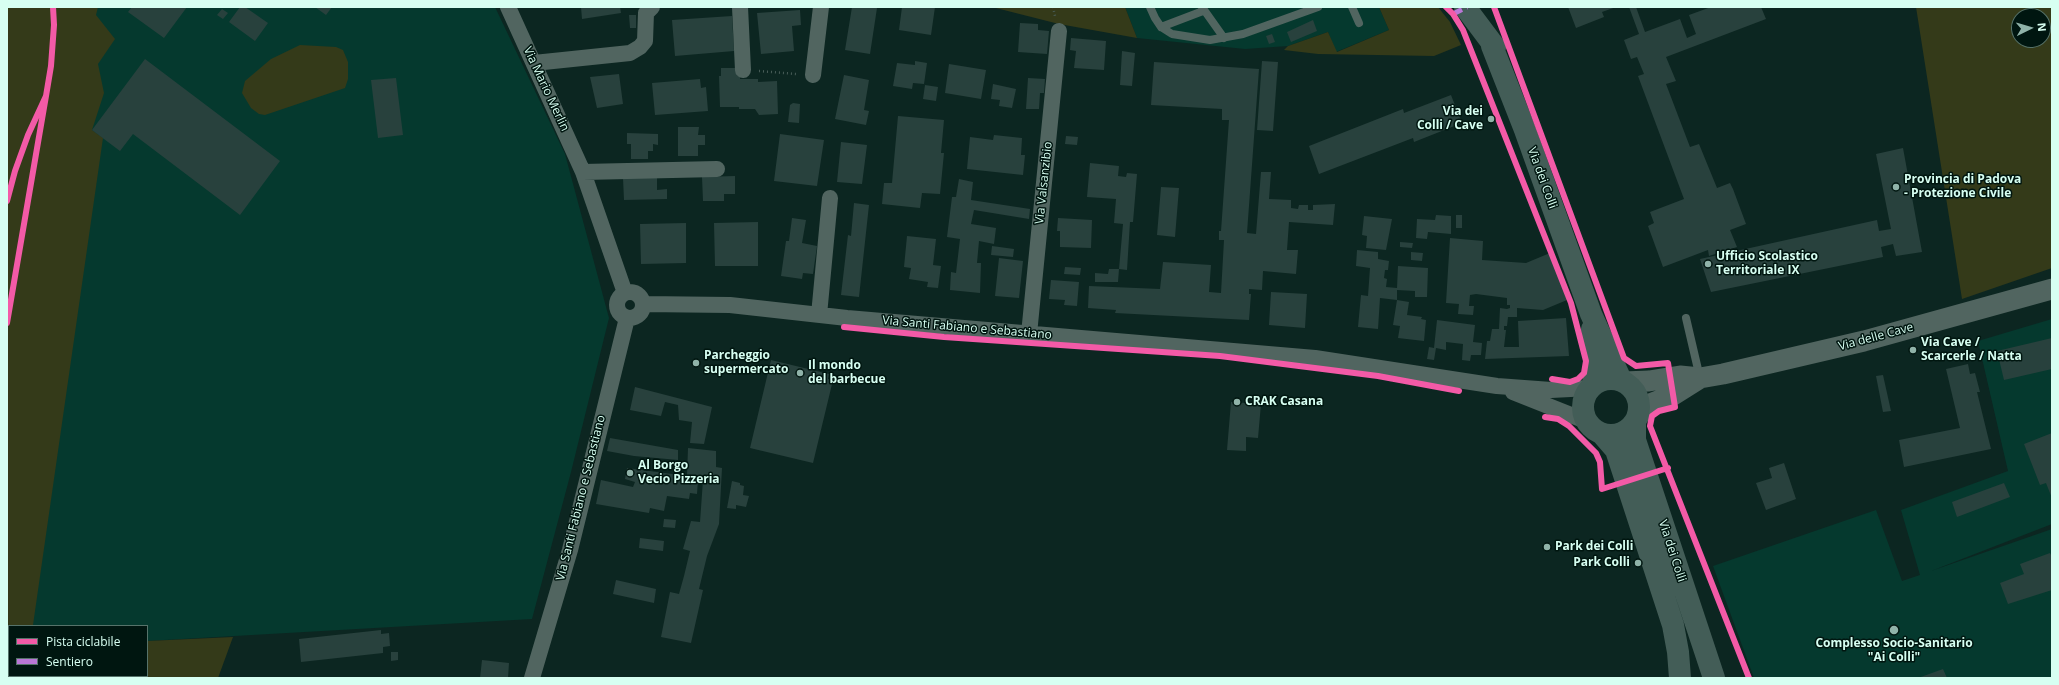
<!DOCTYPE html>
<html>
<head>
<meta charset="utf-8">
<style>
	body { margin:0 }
	#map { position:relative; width:2059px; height:685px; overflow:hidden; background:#0c2621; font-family:"Open Sans",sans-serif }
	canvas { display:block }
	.frame { position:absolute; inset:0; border:8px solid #d7fff2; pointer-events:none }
	.legend { position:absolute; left:8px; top:625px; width:140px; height:52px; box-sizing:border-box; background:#001610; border:1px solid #56736a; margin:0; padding:5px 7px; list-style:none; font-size:12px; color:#d7fff2 }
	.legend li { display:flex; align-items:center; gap:8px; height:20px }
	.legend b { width:20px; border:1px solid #56736a }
	.north { position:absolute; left:2011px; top:8px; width:40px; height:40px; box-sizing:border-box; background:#001610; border:1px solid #56736a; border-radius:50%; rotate:85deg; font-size:11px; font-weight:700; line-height:16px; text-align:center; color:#d7fff2 }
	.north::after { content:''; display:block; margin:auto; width:14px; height:18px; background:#90b3a9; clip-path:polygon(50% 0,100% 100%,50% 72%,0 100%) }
</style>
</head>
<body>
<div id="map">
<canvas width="2059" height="685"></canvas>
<div class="frame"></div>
<ul class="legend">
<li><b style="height:5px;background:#f35aa7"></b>Pista ciclabile</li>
<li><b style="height:5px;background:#ba77d6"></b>Sentiero</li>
</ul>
<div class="north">N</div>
</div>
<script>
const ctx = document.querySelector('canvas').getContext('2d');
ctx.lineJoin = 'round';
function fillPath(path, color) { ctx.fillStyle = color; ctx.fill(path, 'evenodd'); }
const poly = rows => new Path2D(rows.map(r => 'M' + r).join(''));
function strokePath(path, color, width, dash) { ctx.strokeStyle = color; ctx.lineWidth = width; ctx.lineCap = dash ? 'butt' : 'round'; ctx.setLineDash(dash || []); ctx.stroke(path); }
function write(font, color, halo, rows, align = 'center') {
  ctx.font = font + ' "Open Sans",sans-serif'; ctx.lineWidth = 3; ctx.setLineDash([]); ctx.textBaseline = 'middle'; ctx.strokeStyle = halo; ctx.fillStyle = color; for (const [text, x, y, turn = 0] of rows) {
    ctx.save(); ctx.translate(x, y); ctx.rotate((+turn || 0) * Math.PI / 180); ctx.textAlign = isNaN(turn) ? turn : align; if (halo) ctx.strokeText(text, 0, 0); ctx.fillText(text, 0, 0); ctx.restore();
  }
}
const built = poly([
	[73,7,495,7,565,154,609,318,571,472,532,619,147,641,147,626,9,626],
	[1125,7,1379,7,1389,30,1336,52,1328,32,1288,46,1245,49,1137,38],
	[2052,319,2052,524,1931,571,2052,529,2052,678,1754,678,1713,566,1876,510,1902,581,1920,575,1901,510,2008,471,1978,341]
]);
const green = poly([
	[7,7,98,7,96,15,115,39,98,64,104,93,92,130,103,138,33,625,9,626,9,676,147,676,147,641,233,637,218,678,7,678],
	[992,7,1125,7,1137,38,1059,24],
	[1379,7,1438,7,1450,22,1461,45,1434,56,1318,54,1284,50,1288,46,1328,32,1337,52,1389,30],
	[1916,7,2052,7,2052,268,1962,299],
	[2019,16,2043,16,2043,40,2019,40],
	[300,45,336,47,343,50,348,62,348,79,345,88,265,115,259,114,251,108,242,93,245,81,271,59]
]);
const building = poly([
	[132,7,187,7,164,38,128,12],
	[240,7,245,7,268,23,255,41,229,22],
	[315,7,332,7,326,15],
	[581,7,620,7,621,13,582,19],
	[852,7,877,8,870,54,845,50],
	[902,7,935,7,931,35,899,30],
	[1568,7,1616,7,1602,12,1604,17,1576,28],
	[1629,7,1636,7,1645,32,1680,19,1687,38,1696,34,1689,15,1711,7,1761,7,1766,19,1666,57,1676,81,1666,84,1690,147,1699,144,1717,188,1730,183,1733,189,1746,224,1730,230,1737,247,1709,256,1708,250,1663,267,1648,226,1654,223,1650,212,1684,199,1638,76,1644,74,1637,57,1631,59,1624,40,1639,34],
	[222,9,228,13,223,19,217,15],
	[800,10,801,25,792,26,794,51,761,54,757,13],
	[629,15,636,15,636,28,630,28],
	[732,16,734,51,675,56,672,20],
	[1313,20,1317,31,1291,42,1287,32],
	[1020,23,1038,24,1038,30,1049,31,1047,54,1018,52],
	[1272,34,1275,42,1269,44,1266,36],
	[1071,38,1106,41,1104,70,1074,68,1076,51,1070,50],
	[1122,51,1135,53,1132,86,1120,85],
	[145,59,280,161,240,215,133,134,120,151,92,130],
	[915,61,927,63,924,84,913,83,912,89,893,86,897,63,915,65],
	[1262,61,1278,62,1273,131,1257,130],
	[1154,62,1259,69,1247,233,1256,234,1261,172,1271,172,1269,199,1291,200,1291,208,1298,209,1299,205,1308,205,1308,210,1313,210,1313,205,1335,204,1333,225,1289,222,1287,250,1298,250,1296,274,1263,271,1262,290,1249,289,1249,294,1251,294,1249,320,1115,313,1116,310,1088,308,1089,286,1160,289,1163,262,1211,265,1209,292,1221,293,1224,240,1219,240,1219,231,1221,231,1229,120,1222,120,1222,109,1151,105],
	[949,64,986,70,981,99,945,93],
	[721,68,737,68,737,76,740,76,740,79,758,79,758,82,777,81,778,114,759,115,755,109,739,109,739,107,720,107,719,76,721,76],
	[619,74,623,104,597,108,590,77],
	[844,75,869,80,864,110,869,111,866,125,835,119],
	[396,78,403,135,378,138,371,80],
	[1028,78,1045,79,1044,93,1040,93,1039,109,1026,109],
	[700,79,701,88,706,87,708,111,655,115,652,83],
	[993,84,1016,89,1012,108,999,106,1000,100,991,99],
	[925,85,938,87,936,101,923,99],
	[1451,95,1462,123,1414,142,1413,138,1319,174,1309,146,1403,109,1404,113],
	[793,103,800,104,799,123,788,122,790,105],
	[898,116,944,120,941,153,944,153,940,194,922,193,920,208,882,204,884,183,892,183],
	[678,127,699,127,698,135,705,135,705,145,698,145,698,156,678,156],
	[627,133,658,134,658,145,653,144,653,151,648,151,648,159,631,159,631,144,627,144],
	[780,134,824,140,817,186,774,181],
	[994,135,1022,138,1021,155,1025,155,1023,175,967,169,970,137,993,140],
	[1066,136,1078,137,1077,145,1065,144],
	[841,142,867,145,862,184,837,182],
	[1903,148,1922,252,1896,256,1893,244,1881,247,1883,257,1711,292,1700,259,1877,220,1879,231,1891,229,1876,154],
	[1090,163,1119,166,1118,176,1126,177,1127,173,1137,174,1133,222,1130,222,1127,270,1119,269,1123,224,1114,223,1116,199,1087,197],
	[657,176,657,190,667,189,667,199,624,200,623,178],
	[735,176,735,194,724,194,724,201,703,201,702,177],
	[959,179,973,182,971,200,1030,209,1029,219,974,210,971,224,996,228,994,244,979,241,977,263,981,263,980,293,950,290,951,272,956,273,960,239,947,237,952,197,956,197],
	[1161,187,1179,188,1175,237,1157,235],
	[854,203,869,205,859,297,841,295,848,235,851,236],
	[1436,215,1451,216,1451,234,1428,232,1427,239,1416,238,1417,219,1435,220],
	[1456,215,1462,215,1462,228,1456,228],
	[1364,216,1392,219,1386,250,1366,248,1367,236,1362,235],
	[792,218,806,220,802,243,817,246,813,274,803,273,802,279,781,276,786,241,789,241],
	[1058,218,1092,220,1091,248,1060,247,1060,231,1057,231],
	[758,222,758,266,715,266,714,223],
	[686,223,686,263,641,264,640,224],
	[907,236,936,239,933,265,941,266,938,288,927,287,928,282,909,279,911,268,904,267],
	[1450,238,1483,241,1482,260,1526,263,1550,253,1567,300,1543,310,1517,308,1517,317,1508,317,1507,326,1504,326,1504,330,1506,330,1504,347,1519,347,1518,321,1566,318,1569,356,1485,359,1487,341,1490,341,1492,329,1499,329,1500,308,1507,309,1510,308,1510,305,1507,305,1507,298,1476,294,1470,295,1469,306,1474,306,1473,315,1458,314,1459,304,1446,303],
	[1400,242,1413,243,1412,248,1400,247],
	[992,246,1014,249,1013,257,991,255],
	[1357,250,1378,252,1378,259,1389,261,1388,270,1385,270,1384,278,1387,279,1386,287,1397,288,1398,266,1428,268,1427,297,1415,297,1415,291,1397,290,1397,300,1380,298,1378,329,1358,327,1361,295,1368,296,1370,268,1356,266],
	[1411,252,1423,253,1422,261,1411,260],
	[999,258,1023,261,1019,298,995,296],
	[1065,267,1081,268,1080,275,1064,274],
	[1109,269,1119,269,1118,282,1095,282,1095,273,1108,274],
	[1051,280,1079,282,1077,306,1064,305,1065,300,1049,299],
	[1271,292,1307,294,1305,328,1269,325],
	[1397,300,1409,302,1407,315,1422,317,1421,319,1426,320,1424,341,1398,338,1400,326,1393,325],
	[1437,320,1475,325,1473,342,1482,343,1481,355,1471,355,1470,361,1462,360,1463,344,1446,342,1446,350,1436,348,1434,360,1427,359,1429,347,1434,348],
	[2052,338,2052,369,2004,380,1997,351],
	[771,360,829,374,828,379,833,380,813,463,750,448],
	[1968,364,1970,374,1975,373,1980,392,1977,392,1991,449,1904,467,1899,440,1960,428,1946,369],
	[1883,375,1891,411,1883,412,1876,376],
	[635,387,712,407,704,444,690,443,692,422,679,420,678,405,665,402,661,416,630,410],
	[1231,402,1261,404,1258,438,1246,437,1246,451,1227,450],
	[2052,433,2052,498,2046,483,2040,485,2024,444],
	[610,438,678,450,678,460,634,456,607,451],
	[688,448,716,451,716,467,722,468,719,524,707,556,699,589,703,590,691,643,661,637,670,592,679,594,684,576,690,551,683,549,691,521,700,522,703,480,698,480,697,494,690,493,689,499,667,496,664,511,650,508,649,513,596,504,601,480,633,487,635,482,625,479,627,468,687,476],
	[1784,463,1796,499,1766,510,1756,483,1772,478,1769,468],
	[732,481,740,483,740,485,744,486,743,495,749,496,746,507,736,505,736,509,727,508],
	[2004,483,2010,497,1957,517,1952,502],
	[664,519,676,520,675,528,663,527],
	[640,538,664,541,663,551,639,548],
	[2050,553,2052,557,2052,590,2008,604,2000,583,2024,574,2020,564],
	[616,580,656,589,654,603,613,594],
	[381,630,381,634,389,633,390,646,383,647,383,653,301,662,299,639],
	[391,652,398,652,398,660,391,661],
	[482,660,509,663,508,678,480,678],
	[1943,669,1947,678,1918,678]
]);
const path = poly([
	[1053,7,1055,16],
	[759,71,796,74]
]);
const service = poly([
	[1150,7,1155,18,1161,27,1172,34,1210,40,1243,34,1318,7],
	[1202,7,1224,38],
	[1352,7,1359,23],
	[1161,27,1203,11],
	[1686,318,1700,378]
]);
const minor = poly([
	[508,7,583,172,625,293],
	[740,7,743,70],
	[534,63,630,53,640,47,645,41,646,13,652,7],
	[813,75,821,7],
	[583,172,717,169],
	'617 305a13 13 0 1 1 26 0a13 13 0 1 1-26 0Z',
	[644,304,730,305,847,318,1315,358,1497,386,1551,390,1590,388],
	[819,315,830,198],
	[1029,334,1059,31],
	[1513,392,1586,421],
	[532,678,570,550,627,318]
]);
const tertiary = poly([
	[1624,382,1649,381,1680,376,1700,378,1723,374,1864,341,2052,289],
	[1638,416,1650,404,1673,395,1700,378]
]);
const secondary = poly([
	[1465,7,1495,47],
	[1495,47,1492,46,1525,130,1591,314,1621,380],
	[1592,329,1595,366,1593,385],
	'1583 407a28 28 0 1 1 56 0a28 28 0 1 1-56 0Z',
	[1635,423,1635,440,1714,678],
	[1603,435,1616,450,1673,625,1678,652,1680,678]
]);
const quiet = poly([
	[1453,14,1467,7]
]);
const cycleway = poly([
	[1446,7,1453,14,1463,30,1571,303,1586,361,1584,373,1578,379,1570,382,1552,379],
	[1494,7,1624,358,1636,366,1668,363,1675,407,1659,411,1652,416,1650,426,1749,678],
	[7,201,15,171,28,135,46,96,51,66,54,25,53,7],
	[7,323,46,96],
	[844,327,944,337,1220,356,1378,376,1459,391],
	[1545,417,1558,419,1569,426,1596,453,1600,462,1602,489,1668,468]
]);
const markers = [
	[1491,119,4,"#90b3a9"],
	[1896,187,4,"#90b3a9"],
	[1708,264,4,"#90b3a9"],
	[1913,350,4,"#90b3a9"],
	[696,363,4,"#90b3a9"],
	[800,373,4,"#90b3a9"],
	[1237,402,4,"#90b3a9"],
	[630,473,4,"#90b3a9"],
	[1547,547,4,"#90b3a9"],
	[1638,563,4,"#90b3a9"],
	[1894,630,5,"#90b3a9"]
];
const streetNames = [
	["Via Mario Merlin",546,89,65],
	["Via dei Colli",1542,178,70],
	["Via Valsanzibio",1044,183,-84],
	["Via Santi Fabiano e Sebastiano",967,328,5],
	["Via delle Cave",1876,337,-15],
	["Via Santi Fabiano e Sebastiano",581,498,-76],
	["Via dei Colli",1672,551,72]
];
const poiNames = [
	["Via dei",1483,112,"right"],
	["Colli / Cave",1483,126,"right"],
	["Provincia di Padova",1904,180],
	["- Protezione Civile",1904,194],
	["Ufficio Scolastico",1716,257],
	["Territoriale IX",1716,271],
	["Via Cave /",1921,343],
	["Scarcerle / Natta",1921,357],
	["Parcheggio",704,356],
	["supermercato",704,370],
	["Il mondo",808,366],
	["del barbecue",808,380],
	["CRAK Casana",1245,402],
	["Al Borgo",638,466],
	["Vecio Pizzeria",638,480],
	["Park dei Colli",1555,547],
	["Park Colli",1630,563,"right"],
	["Complesso Socio-Sanitario",1894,644,"center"],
	["\"Ai Colli\"",1894,658,"center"]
];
fillPath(built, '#05392e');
fillPath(green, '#343a19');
fillPath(building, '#28413d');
strokePath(path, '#485d58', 2.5, [1, 3]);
strokePath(service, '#516560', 8);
strokePath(minor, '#516560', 16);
strokePath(tertiary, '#516560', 21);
strokePath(secondary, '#435d57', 22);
strokePath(quiet, '#ba77d6', 5, [10, 5]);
strokePath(cycleway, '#f35aa7', 6);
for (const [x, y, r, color] of markers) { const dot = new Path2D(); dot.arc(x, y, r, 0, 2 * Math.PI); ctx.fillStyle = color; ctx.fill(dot); strokePath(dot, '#001610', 1.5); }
write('12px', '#d7fff2', '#001610', streetNames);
write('bold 12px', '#d7fff2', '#001610', poiNames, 'left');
</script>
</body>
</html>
